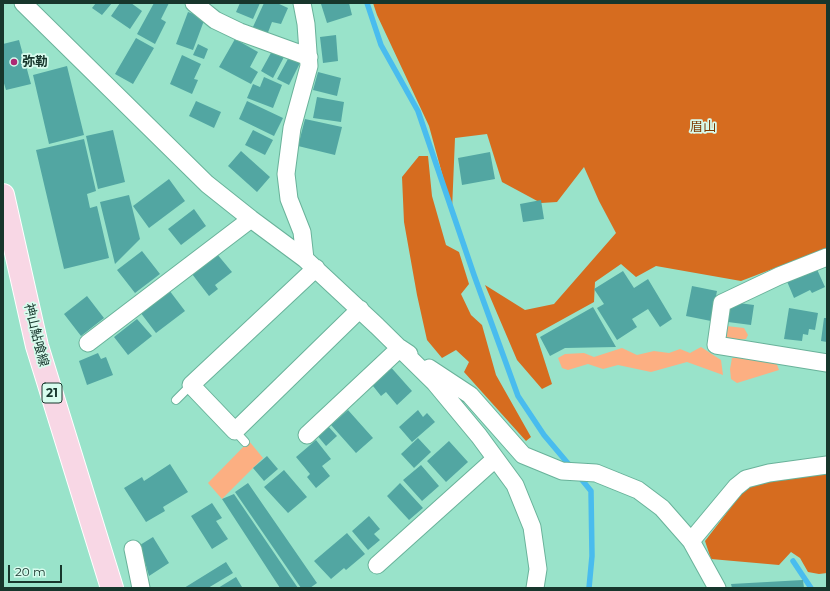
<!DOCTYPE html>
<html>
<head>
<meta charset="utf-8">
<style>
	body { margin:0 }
	#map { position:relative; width:830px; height:591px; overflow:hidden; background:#99e3ca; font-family:Montserrat,sans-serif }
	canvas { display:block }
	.frame { position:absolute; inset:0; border:4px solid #17362c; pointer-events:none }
	.scale { position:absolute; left:8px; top:565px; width:54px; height:18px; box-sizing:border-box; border:2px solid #17362c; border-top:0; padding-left:5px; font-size:12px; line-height:14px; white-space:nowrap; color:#17362c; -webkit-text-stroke:3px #d8fcee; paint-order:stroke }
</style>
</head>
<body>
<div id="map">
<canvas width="830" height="591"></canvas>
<div class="frame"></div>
<div class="scale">20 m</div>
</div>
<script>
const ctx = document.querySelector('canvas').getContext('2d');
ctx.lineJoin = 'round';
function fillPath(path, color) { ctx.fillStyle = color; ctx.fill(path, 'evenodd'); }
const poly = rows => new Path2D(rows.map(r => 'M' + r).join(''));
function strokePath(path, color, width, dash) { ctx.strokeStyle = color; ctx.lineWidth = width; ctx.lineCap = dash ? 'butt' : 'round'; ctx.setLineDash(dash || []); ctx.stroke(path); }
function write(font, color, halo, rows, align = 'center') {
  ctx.font = font + ' Montserrat,"Noto Sans JP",sans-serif'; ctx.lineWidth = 3.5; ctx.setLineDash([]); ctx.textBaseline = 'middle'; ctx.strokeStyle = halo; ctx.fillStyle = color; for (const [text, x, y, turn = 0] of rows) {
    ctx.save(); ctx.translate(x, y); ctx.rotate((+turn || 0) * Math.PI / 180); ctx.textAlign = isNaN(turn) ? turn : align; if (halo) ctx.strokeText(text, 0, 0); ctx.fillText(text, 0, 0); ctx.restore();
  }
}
const green = poly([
	[726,326,744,328,748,335,746,339,727,341,723,336],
	[701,347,721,360,723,375,687,362,651,372,618,365,603,369,588,364,568,370,562,368,558,358,565,354,584,353,594,357,622,348,637,355,654,351,669,353,680,349,690,353],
	[742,357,776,362,779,370,737,383,731,379,730,369,732,358],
	[249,441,263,458,222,499,208,483]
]);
const forest = poly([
	[373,3,827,3,827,248,741,281,656,266,636,277,621,264,595,282,594,302,536,334,552,384,542,389,517,360,485,285,525,310,554,304,616,233,599,201,584,167,557,202,541,203,502,182,487,134,455,138,452,210,429,126,377,15],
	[419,156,428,156,432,196,446,245,459,252,469,284,461,294,471,315,482,325,496,375,531,437,526,441,464,372,469,362,456,350,442,358,427,340,417,295,404,222,402,177],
	[827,472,827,573,819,574,808,572,800,558,791,552,779,565,711,559,705,541,749,484]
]);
const stream = poly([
	[367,3,381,45,418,111,474,275,518,396,544,435,571,467],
	[578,475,591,491,592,556,589,588],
	[793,561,811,588]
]);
const building = poly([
	[96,3,112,3,102,15,92,8],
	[120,3,131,3,142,11,130,29,111,16],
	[154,3,169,3,161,19,166,22,155,44,137,34],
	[240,3,260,3,253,19,236,12],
	[264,3,277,3,288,8,281,24,272,22,267,35,252,29],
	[325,3,349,3,352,15,327,23,321,4],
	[188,12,205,18,193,50,176,44],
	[336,35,338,61,323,63,320,37],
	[136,38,154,48,133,84,115,74],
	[235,39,258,52,250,67,258,72,251,84,219,67],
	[19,40,31,84,6,90,3,80,3,44],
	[198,44,208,49,204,59,193,55],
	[272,51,284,57,273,78,261,71],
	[182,55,201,64,194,79,198,80,192,94,170,84],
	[289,57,300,63,289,85,277,79],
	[67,66,84,135,49,144,33,75],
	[318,72,341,78,337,96,313,90],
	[264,77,282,85,273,108,247,98,253,84,260,87],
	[317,97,344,102,341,122,313,118],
	[196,101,221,112,214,128,189,116],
	[247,101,283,118,274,136,239,119],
	[305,119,342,127,335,155,298,146],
	[113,130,125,182,98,189,86,136],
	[253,130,273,140,265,155,245,145],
	[84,139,96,191,87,194,90,208,97,206,109,258,64,269,36,150],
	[241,151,270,177,257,192,228,166],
	[490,152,495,179,462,185,458,158],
	[169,179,185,201,149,228,133,206],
	[129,195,140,239,115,264,100,202],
	[541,200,544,219,523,222,520,204],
	[194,209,206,226,181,245,168,229],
	[142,251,160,274,135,293,117,270],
	[217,254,232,272,215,285,218,289,209,296,192,274],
	[815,265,825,287,812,293,810,290,794,298,786,279],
	[623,271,634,288,648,279,672,319,660,327,648,309,632,319,637,327,617,340,597,308,604,304,594,289],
	[692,286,717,291,711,321,686,316],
	[169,290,185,311,156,333,140,312],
	[87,296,104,318,81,336,64,314],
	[731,302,754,305,751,325,728,322],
	[593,307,616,347,565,348,550,356,540,337],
	[789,308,818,313,815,330,809,329,808,335,803,334,802,341,784,339],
	[824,318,827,318,827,342,821,341],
	[137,319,152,336,128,355,114,337],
	[98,353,101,359,106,357,113,375,87,385,79,361],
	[388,364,412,391,397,405,386,392,381,396,369,381],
	[348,410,373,438,356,453,331,425],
	[418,410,423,417,427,413,435,422,412,442,399,427],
	[327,425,337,436,326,446,316,434],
	[418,438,431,452,414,468,401,454],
	[316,440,331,459,322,466,330,476,316,488,307,477,310,474,296,457],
	[449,441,468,462,446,482,427,461],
	[267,456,278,469,264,481,253,468],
	[170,464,188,492,163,507,165,511,146,522,124,488,142,477,144,481],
	[421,465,439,486,422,501,403,480],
	[284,470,307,497,288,513,264,487],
	[248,483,317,583,310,588,301,588,235,492],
	[400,483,423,508,409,520,387,496],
	[234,494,298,588,280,588,222,499],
	[212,503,222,518,216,521,228,539,212,549,191,516],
	[369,516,380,529,374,534,380,540,368,550,352,531],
	[347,533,365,554,346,570,344,568,331,579,314,561],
	[153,537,169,563,149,576,140,545],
	[226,562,233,573,208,588,184,588],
	[236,577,242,587,218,588],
	[803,580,804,588,732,588,731,584]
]);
const service = poly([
	[176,400,191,385],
	[235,431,245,442]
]);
const minor = poly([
	[23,3,207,184,251,219,305,259],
	[194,3,215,20,240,32,309,57],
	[302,3,306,24,309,66,292,128,286,174,289,199,302,232,305,259,377,326,435,383,479,436,515,485,532,527,538,569,535,588],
	[827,257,779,276,722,303,716,345,827,363],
	[316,268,191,385,235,431,360,309],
	[88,343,251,219],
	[429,368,470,395,523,455,562,471,596,473,638,490,662,508,691,541,717,588],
	[307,435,400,348,409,354],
	[691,541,736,487,746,479,769,473,827,465],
	[133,549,141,588],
	[377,565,495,459]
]);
const primary = poly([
	[3,195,37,346,112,588]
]);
const markers = [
	[14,62,4,"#ad2a74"]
];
const shields = [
	[52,393,20]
];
const shieldNames = [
	["21",52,393]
];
const poiNames = [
	["弥勒",22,62]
];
const parkNames = [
	["眉山",703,127]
];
const streetNames = [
	["神山鮎喰線",36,335,76]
];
fillPath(green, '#fcaf82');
fillPath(forest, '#d66c1f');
strokePath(stream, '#49bcee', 5.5);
fillPath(building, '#52a6a2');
strokePath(service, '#69b29a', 10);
strokePath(minor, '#69b29a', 19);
strokePath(primary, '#fff', 24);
strokePath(service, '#fff', 8);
strokePath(minor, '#fff', 17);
strokePath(primary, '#f8d7e5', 22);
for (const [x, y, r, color] of markers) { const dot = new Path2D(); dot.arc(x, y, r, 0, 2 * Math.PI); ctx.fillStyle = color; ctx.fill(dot); strokePath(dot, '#d8fcee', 1.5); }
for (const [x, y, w] of shields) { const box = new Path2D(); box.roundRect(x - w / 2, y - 10, w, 20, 3); ctx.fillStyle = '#d8fcee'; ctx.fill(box); strokePath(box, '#17362c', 1); }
write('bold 12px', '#17362c', null, shieldNames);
write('bold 13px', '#17362c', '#d8fcee', poiNames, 'left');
write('13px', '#7d3900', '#d8fcee', parkNames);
write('13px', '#17362c', '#d8fcee', streetNames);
</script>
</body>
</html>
